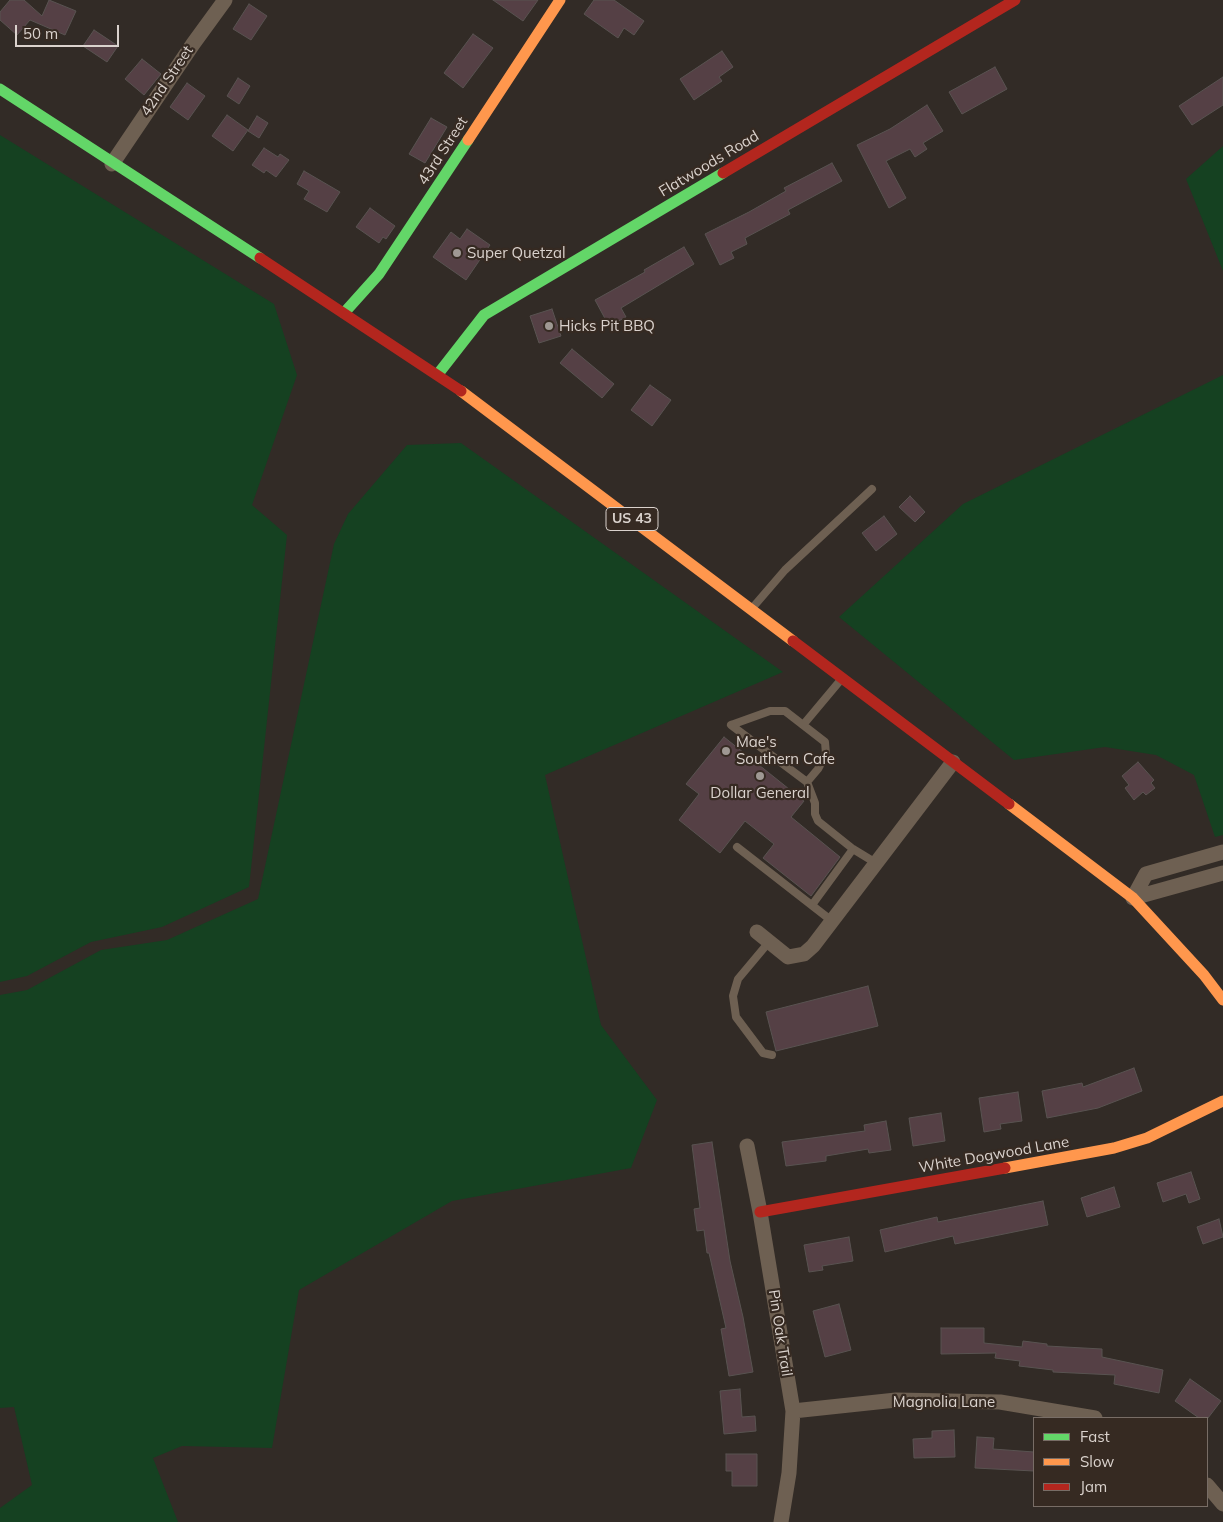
<!DOCTYPE html>
<html>
<head>
<meta charset="utf-8">
<style>
	body { margin:0 }
	#map { position:relative; width:1223px; height:1522px; overflow:hidden; background:#322b26; font-family:Mulish,sans-serif }
	canvas { display:block }
	.legend { position:absolute; left:1033px; top:1417px; width:175px; height:90px; box-sizing:border-box; background:#362a22; border:1px solid #786d66; margin:0; padding:6px 9px; list-style:none; font-size:15px; color:#dad2cd }
	.legend li { display:flex; align-items:center; gap:10px; height:25px }
	.legend b { width:25px; border:1px solid #786d66 }
	.scale { position:absolute; left:15px; top:25px; width:104px; height:22px; box-sizing:border-box; border:2px solid #dad2cd; border-top:0; padding-left:6px; font-size:15px; line-height:18px; white-space:nowrap; color:#dad2cd; -webkit-text-stroke:4px #362a22; paint-order:stroke }
</style>
</head>
<body>
<div id="map">
<canvas width="1223" height="1522"></canvas>
<ul class="legend">
<li><b style="height:6px;background:#63d668"></b>Fast</li>
<li><b style="height:6px;background:#ff974d"></b>Slow</li>
<li><b style="height:6px;background:#b3261e"></b>Jam</li>
</ul>
<div class="scale">50 m</div>
</div>
<script>
const ctx = document.querySelector('canvas').getContext('2d');
ctx.lineJoin = 'round';
function fillPath(path, color) { ctx.fillStyle = color; ctx.fill(path, 'evenodd'); }
const poly = rows => new Path2D(rows.map(r => 'M' + r).join(''));
function strokePath(path, color, width, dash) { ctx.strokeStyle = color; ctx.lineWidth = width; ctx.lineCap = dash ? 'butt' : 'round'; ctx.setLineDash(dash || []); ctx.stroke(path); }
function write(font, color, halo, rows, align = 'center') {
  ctx.font = font + ' Mulish,sans-serif'; ctx.lineWidth = 4.5; ctx.setLineDash([]); ctx.textBaseline = 'middle'; ctx.strokeStyle = halo; ctx.fillStyle = color; for (const [text, x, y, turn = 0] of rows) {
    ctx.save(); ctx.translate(x, y); ctx.rotate((+turn || 0) * Math.PI / 180); ctx.textAlign = isNaN(turn) ? turn : align; if (halo) ctx.strokeText(text, 0, 0); ctx.fillText(text, 0, 0); ctx.restore();
  }
}
const green = poly([
	[0,135,274,304,297,375,252,505,287,535,249,887,162,927,91,942,27,976,0,982],
	[1223,146,1223,271,1186,179],
	[1223,375,1223,835,1215,837,1194,775,1156,755,1105,747,1014,760,839,617,963,504],
	[461,443,783,672,545,775,601,1025,657,1100,631,1168,452,1201,299,1290,272,1448,182,1446,153,1458,178,1522,0,1522,0,1508,32,1485,14,1407,0,1408,0,995,27,990,101,950,167,940,258,899,334,544,348,514,407,445]
]);
const building = poly([
	[10,0,24,0,42,16,49,0,76,11,65,35,30,20,17,35,0,20,0,12,10,0],
	[493,0,538,0,523,21,493,0],
	[594,0,614,0,644,21,634,35,624,28,618,38,584,14,594,0],
	[249,4,267,16,251,40,233,29,249,4],
	[94,30,118,46,107,62,83,46,94,30],
	[473,34,493,48,463,88,444,73,473,34],
	[722,51,733,67,719,77,722,81,694,100,680,79,722,51],
	[142,59,161,74,144,95,125,79,142,59],
	[995,67,1007,89,962,114,949,92,995,67],
	[1223,77,1223,105,1192,125,1179,106,1223,77],
	[238,78,250,86,239,104,227,96,238,78],
	[187,83,205,96,188,120,170,107,187,83],
	[927,105,943,131,923,143,927,149,915,157,910,149,886,161,906,198,889,208,857,145,890,129,927,105],
	[227,115,248,130,233,151,212,136,227,115],
	[257,116,268,123,259,138,248,131,257,116],
	[431,118,447,127,425,163,409,154,431,118],
	[264,148,278,157,280,154,289,160,276,177,266,170,264,173,252,165,264,148],
	[832,163,842,181,788,210,790,214,745,238,747,244,731,252,734,258,720,265,705,234,749,212,786,191,784,188,832,163],
	[304,171,340,192,327,212,304,199,309,191,297,184,304,171],
	[370,208,395,226,386,239,383,237,379,243,356,227,370,208],
	[467,229,490,245,466,280,433,257,451,232,460,239,467,229],
	[684,247,694,264,621,308,626,317,609,326,595,300,645,272,644,270,684,247],
	[552,309,561,336,539,343,530,316,552,309],
	[572,349,614,384,602,398,560,363,572,349],
	[650,385,671,400,652,426,631,410,650,385],
	[910,496,925,512,915,522,899,507,910,496],
	[884,516,897,534,876,551,862,533,884,516],
	[724,737,804,801,791,817,840,857,811,896,763,858,774,844,745,821,720,853,679,820,699,794,686,784,724,737],
	[1138,762,1154,780,1151,783,1155,788,1146,795,1143,792,1134,800,1125,788,1129,785,1122,776,1138,762],
	[868,986,878,1026,776,1051,766,1012,868,986],
	[1134,1068,1142,1091,1098,1108,1047,1118,1042,1091,1082,1083,1083,1087,1134,1068],
	[1018,1092,1022,1121,1000,1124,1001,1129,984,1132,979,1098,1018,1092],
	[941,1113,945,1141,913,1146,909,1118,941,1113],
	[886,1121,891,1150,869,1153,868,1149,826,1156,826,1161,786,1166,782,1142,865,1131,864,1125,886,1121],
	[712,1142,730,1261,743,1317,753,1372,729,1376,721,1329,726,1328,709,1253,707,1253,704,1230,697,1231,694,1209,700,1208,692,1145,712,1142],
	[1191,1172,1200,1199,1189,1203,1186,1194,1163,1202,1157,1183,1191,1172],
	[1114,1187,1120,1207,1087,1217,1081,1198,1114,1187],
	[1043,1201,1048,1225,955,1244,953,1236,885,1252,880,1230,937,1217,938,1222,1043,1201],
	[1219,1219,1223,1237,1203,1244,1197,1227,1219,1219],
	[849,1237,853,1261,822,1266,823,1270,809,1272,804,1245,849,1237],
	[839,1304,851,1350,825,1357,813,1311,839,1304],
	[941,1328,984,1328,984,1343,1022,1347,1023,1341,1047,1344,1047,1346,1102,1349,1102,1357,1163,1370,1159,1393,1114,1384,1115,1375,1053,1372,1053,1370,1019,1366,1020,1361,995,1358,996,1353,941,1354,941,1328],
	[1190,1379,1221,1401,1208,1418,1199,1418,1175,1401,1190,1379],
	[740,1389,742,1417,755,1416,756,1431,724,1434,720,1391,740,1389],
	[954,1430,955,1457,914,1458,913,1439,932,1438,932,1431,954,1430],
	[977,1437,994,1438,993,1449,1034,1452,1034,1471,975,1468,977,1437],
	[726,1454,757,1454,757,1486,732,1486,732,1471,726,1471,726,1454]
]);
const lane = poly([
	[754,606,785,570,872,489],
	[731,725,807,782,815,803,815,814,818,821,853,849,876,863],
	[731,725,770,711,785,711,825,742,826,754,818,769,807,782],
	[803,725,839,682],
	[737,847,832,921],
	[812,905,853,849],
	[769,942,738,979,733,996,736,1017,763,1053,772,1055]
]);
const street = poly([
	[112,164,193,44,225,0],
	[1133,898,1146,874,1223,852],
	[1133,898,1223,873],
	[757,932,788,957,804,954,813,946,953,762],
	[747,1146,760,1212,793,1411,789,1473,781,1522],
	[793,1411,896,1400,1000,1402,1095,1418],
	[1207,1485,1223,1504]
]);
const fast = poly([
	[0,89,260,258],
	[344,313,379,274,468,140],
	[438,374,484,315,723,173]
]);
const slow = poly([
	[468,140,560,0],
	[461,391,793,641],
	[1009,804,1133,898,1204,975,1223,1000],
	[1005,1168,1114,1148,1147,1138,1223,1101]
]);
const jam = poly([
	[723,173,1015,0],
	[260,258,461,391],
	[793,641,1009,804],
	[760,1212,1005,1168]
]);
const markers = [
	[457,253,5,"#9f9893"],
	[549,326,5,"#9f9893"],
	[726,751,5,"#9f9893"],
	[760,776,5,"#9f9893"]
];
const shields = [
	[632,519,52]
];
const shieldNames = [
	["US 43",632,519]
];
const streetNames = [
	["42nd Street",167,81,-56],
	["43rd Street",443,151,-57],
	["Flatwoods Road",709,164,-31],
	["White Dogwood Lane",994,1155,-10],
	["Pin Oak Trail",780,1333,81],
	["Magnolia Lane",944,1402]
];
const poiNames = [
	["Super Quetzal",467,253],
	["Hicks Pit BBQ",559,326],
	["Mae's",736,742],
	["Southern Cafe",736,759],
	["Dollar General",760,793,"center"]
];
fillPath(green, '#154121');
fillPath(building, '#554045');
strokePath(building, '#595351', 1);
strokePath(lane, '#6e6052', 8);
strokePath(street, '#6e6052', 15);
strokePath(fast, '#63d668', 11);
strokePath(slow, '#ff974d', 11);
strokePath(jam, '#b3261e', 11);
for (const [x, y, r, color] of markers) { const dot = new Path2D(); dot.arc(x, y, r, 0, 2 * Math.PI); ctx.fillStyle = color; ctx.fill(dot); strokePath(dot, '#362a22', 2); }
for (const [x, y, w] of shields) { const box = new Path2D(); box.roundRect(x - w / 2, y - 11.5, w, 23, 4); ctx.fillStyle = '#362a22'; ctx.fill(box); strokePath(box, '#dad2cd', 1); }
write('bold 14px', '#dad2cd', null, shieldNames);
write('15px', '#dad2cd', '#362a22', streetNames);
write('15px', '#dad2cd', '#362a22', poiNames, 'left');
</script>
</body>
</html>
